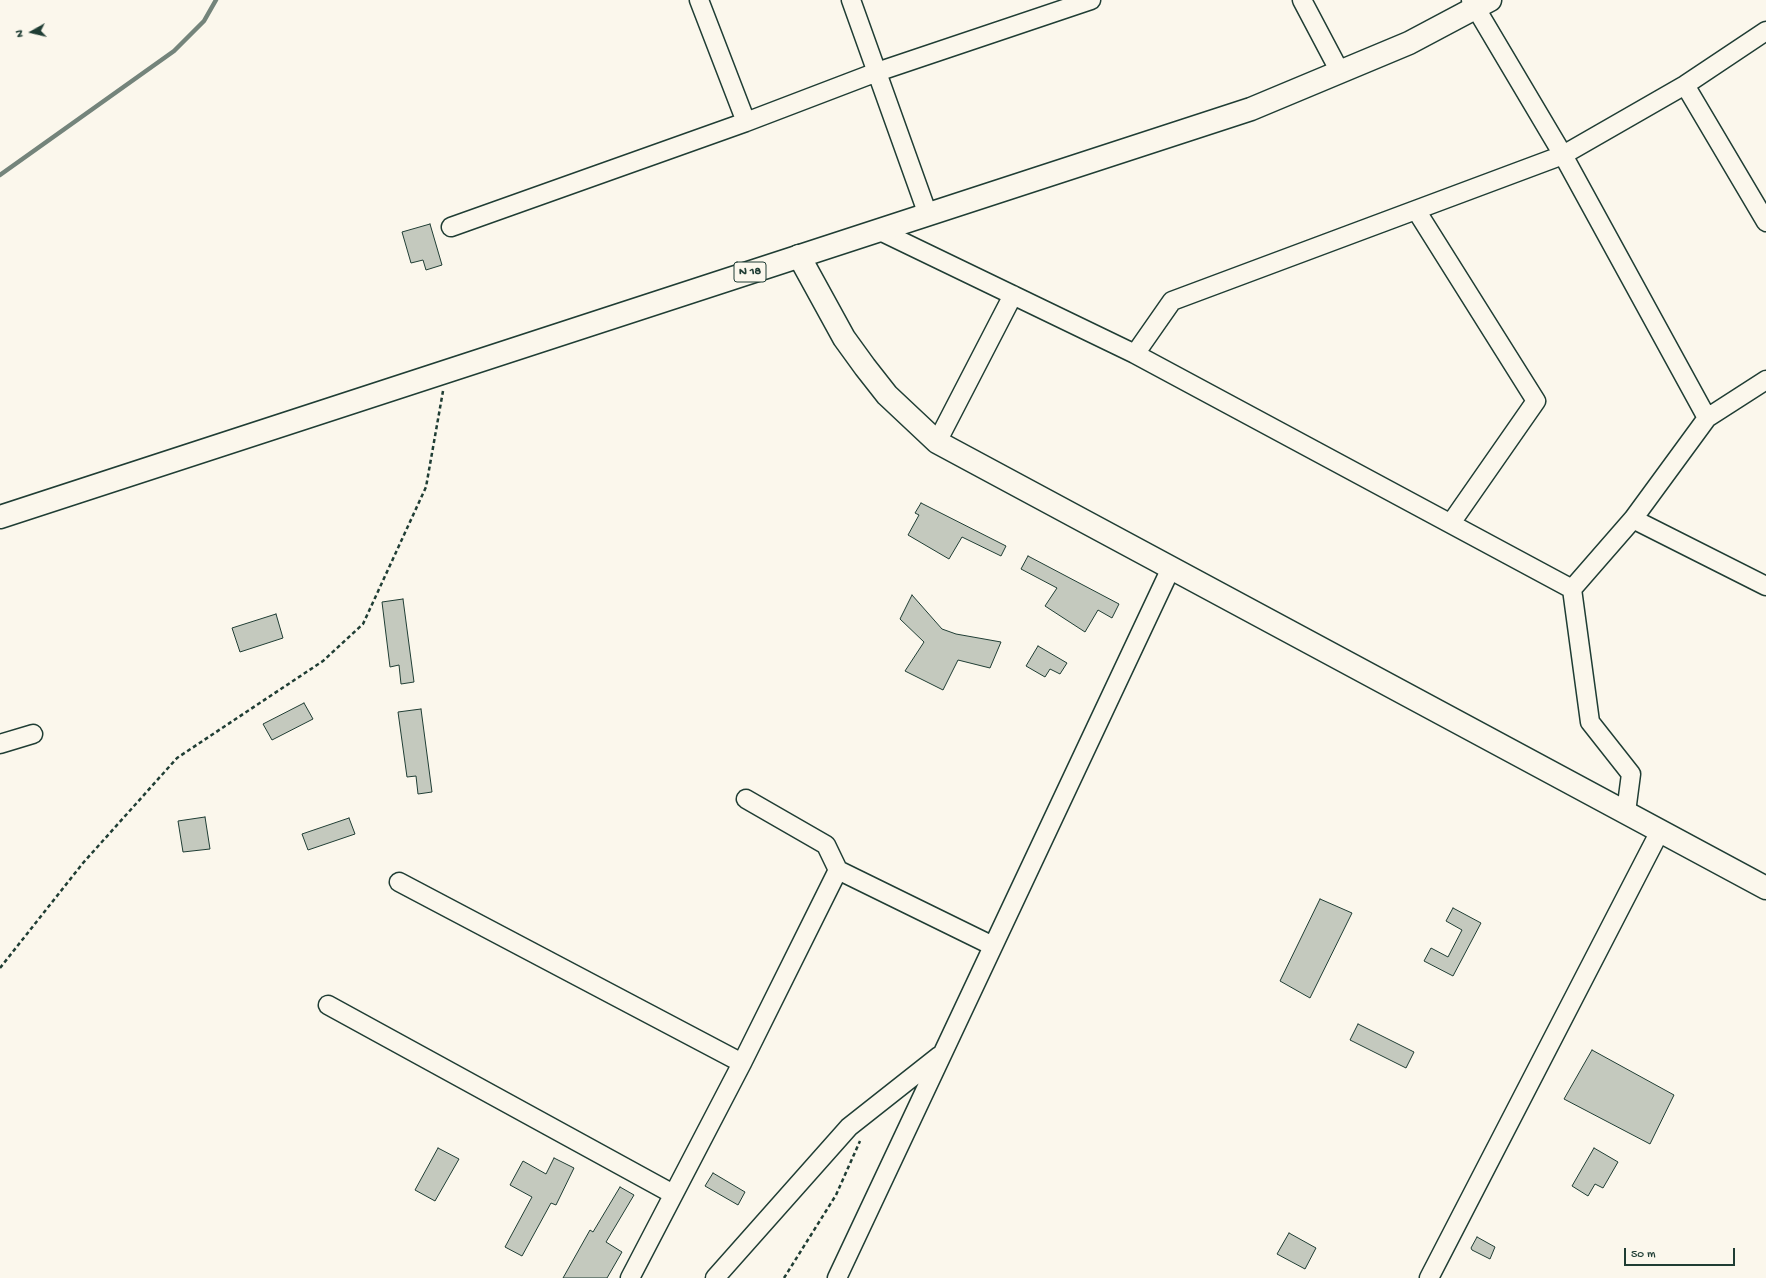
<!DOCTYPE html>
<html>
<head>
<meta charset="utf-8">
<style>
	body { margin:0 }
	#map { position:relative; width:1766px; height:1278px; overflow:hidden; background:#fbf7ec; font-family:"Gochi Hand",sans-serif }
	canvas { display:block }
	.north { position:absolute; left:12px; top:12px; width:40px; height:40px; -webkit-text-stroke:3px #fbf7ec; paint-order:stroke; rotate:262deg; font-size:11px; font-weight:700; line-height:16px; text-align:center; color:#1f3d34 }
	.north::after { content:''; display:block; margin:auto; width:14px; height:18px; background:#1f3d34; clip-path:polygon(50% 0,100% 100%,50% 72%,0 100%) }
	.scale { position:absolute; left:1624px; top:1248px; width:111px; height:18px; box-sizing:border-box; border:2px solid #1f3d34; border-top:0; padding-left:5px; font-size:12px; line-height:14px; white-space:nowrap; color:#1f3d34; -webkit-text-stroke:3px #fbf7ec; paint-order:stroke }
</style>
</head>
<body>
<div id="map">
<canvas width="1766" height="1278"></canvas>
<div class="north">N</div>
<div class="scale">50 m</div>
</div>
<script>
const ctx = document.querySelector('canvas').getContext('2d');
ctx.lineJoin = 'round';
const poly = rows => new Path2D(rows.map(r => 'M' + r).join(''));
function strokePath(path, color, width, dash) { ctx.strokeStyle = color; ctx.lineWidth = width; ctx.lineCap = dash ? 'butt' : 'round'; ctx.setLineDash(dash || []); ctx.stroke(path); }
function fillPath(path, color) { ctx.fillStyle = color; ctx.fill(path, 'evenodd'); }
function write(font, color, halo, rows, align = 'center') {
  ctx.font = font + ' "Gochi Hand",sans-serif'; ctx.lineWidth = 3; ctx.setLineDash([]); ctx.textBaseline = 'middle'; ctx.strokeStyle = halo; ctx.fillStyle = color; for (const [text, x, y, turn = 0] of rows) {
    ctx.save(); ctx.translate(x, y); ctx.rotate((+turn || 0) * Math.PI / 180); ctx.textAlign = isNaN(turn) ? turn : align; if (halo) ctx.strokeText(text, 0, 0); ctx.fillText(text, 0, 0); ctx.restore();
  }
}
const stream = poly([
	[0,175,174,51,204,21,216,0]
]);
const building = poly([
	[430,224,442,265,426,270,423,260,411,263,402,232,430,224],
	[921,503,1006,546,1001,556,962,537,949,559,908,535,919,515,915,513,921,503],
	[1028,556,1119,604,1112,618,1098,610,1085,632,1045,606,1057,588,1021,569,1028,556],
	[912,595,942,629,956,634,1001,642,990,668,958,660,943,690,905,671,924,642,900,619,912,595],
	[403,599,414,682,401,684,399,665,390,667,382,602,403,599],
	[276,614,283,638,240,652,232,628,276,614],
	[1038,646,1067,663,1060,674,1050,669,1045,677,1026,666,1038,646],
	[304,703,313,719,272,740,263,724,304,703],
	[421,709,432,792,418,794,416,776,407,777,398,712,421,709],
	[205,817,210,849,183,852,178,821,205,817],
	[349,818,355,834,308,850,302,834,349,818],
	[1320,899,1352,913,1310,998,1280,981,1320,899],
	[1453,908,1481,923,1453,976,1424,961,1431,948,1448,957,1462,930,1446,921,1453,908],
	[1358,1024,1414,1052,1406,1068,1350,1040,1358,1024],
	[1592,1050,1674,1095,1650,1144,1564,1099,1592,1050],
	[438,1148,459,1159,435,1201,415,1190,438,1148],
	[1594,1148,1618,1162,1603,1188,1595,1184,1588,1196,1572,1186,1594,1148],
	[554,1158,574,1168,556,1205,551,1203,522,1256,505,1247,532,1197,510,1185,523,1161,546,1174,554,1158],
	[713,1173,745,1192,738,1205,705,1186,713,1173],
	[620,1187,634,1195,606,1242,622,1252,607,1278,563,1278,590,1230,593,1232,620,1187],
	[1289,1233,1316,1248,1305,1269,1277,1254,1289,1233],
	[1477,1237,1495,1247,1490,1259,1472,1250,1471,1248,1477,1237]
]);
const path = poly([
	[0,968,83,863,177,758,323,661,363,624,426,487,443,391],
	[784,1278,836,1195,860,1141]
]);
const minor = poly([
	[699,0,746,122],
	[851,0,928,215],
	[1302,0,1340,72],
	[1471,0,1563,155,1707,418],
	[1685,85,1766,222],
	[1416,210,1536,401,1451,523],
	[451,227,746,122,877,72,1091,0],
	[878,230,1135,354,1572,589],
	[1135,354,1172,301,1563,155,1685,85,1766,31],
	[937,442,1013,295],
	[1633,519,1766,586],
	[0,744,33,734],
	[746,799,826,845,838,870,993,946],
	[1626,812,1631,774,1590,722,1572,589,1633,519,1707,418,1766,380],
	[399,882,742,1063],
	[328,1005,673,1194],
	[630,1278,742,1063,838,870],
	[715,1278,849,1127,939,1056],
	[837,1278,1171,568],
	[1429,1278,1660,831]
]);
const tertiary = poly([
	[799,256,844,338,865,367,887,395,937,442,1766,888]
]);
const primary = poly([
	[0,517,1251,109,1409,43,1490,0]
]);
const shields = [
	[750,272,32]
];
const shieldNames = [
	["N 18",750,272]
];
strokePath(stream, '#74847b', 4.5);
fillPath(building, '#c4c9be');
strokePath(building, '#1f3d34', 1);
strokePath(minor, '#1f3d34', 21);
strokePath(tertiary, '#1f3d34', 25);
strokePath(primary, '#1f3d34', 25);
strokePath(path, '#1f3d34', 2.5, [4, 3]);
strokePath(minor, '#fbf7ec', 18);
strokePath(tertiary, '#fbf7ec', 22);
strokePath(primary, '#fbf7ec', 22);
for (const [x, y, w] of shields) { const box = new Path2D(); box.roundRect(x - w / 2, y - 10, w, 20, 3); ctx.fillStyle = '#fbf7ec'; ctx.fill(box); strokePath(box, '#1f3d34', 1); }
write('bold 12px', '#1f3d34', null, shieldNames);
</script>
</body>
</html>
